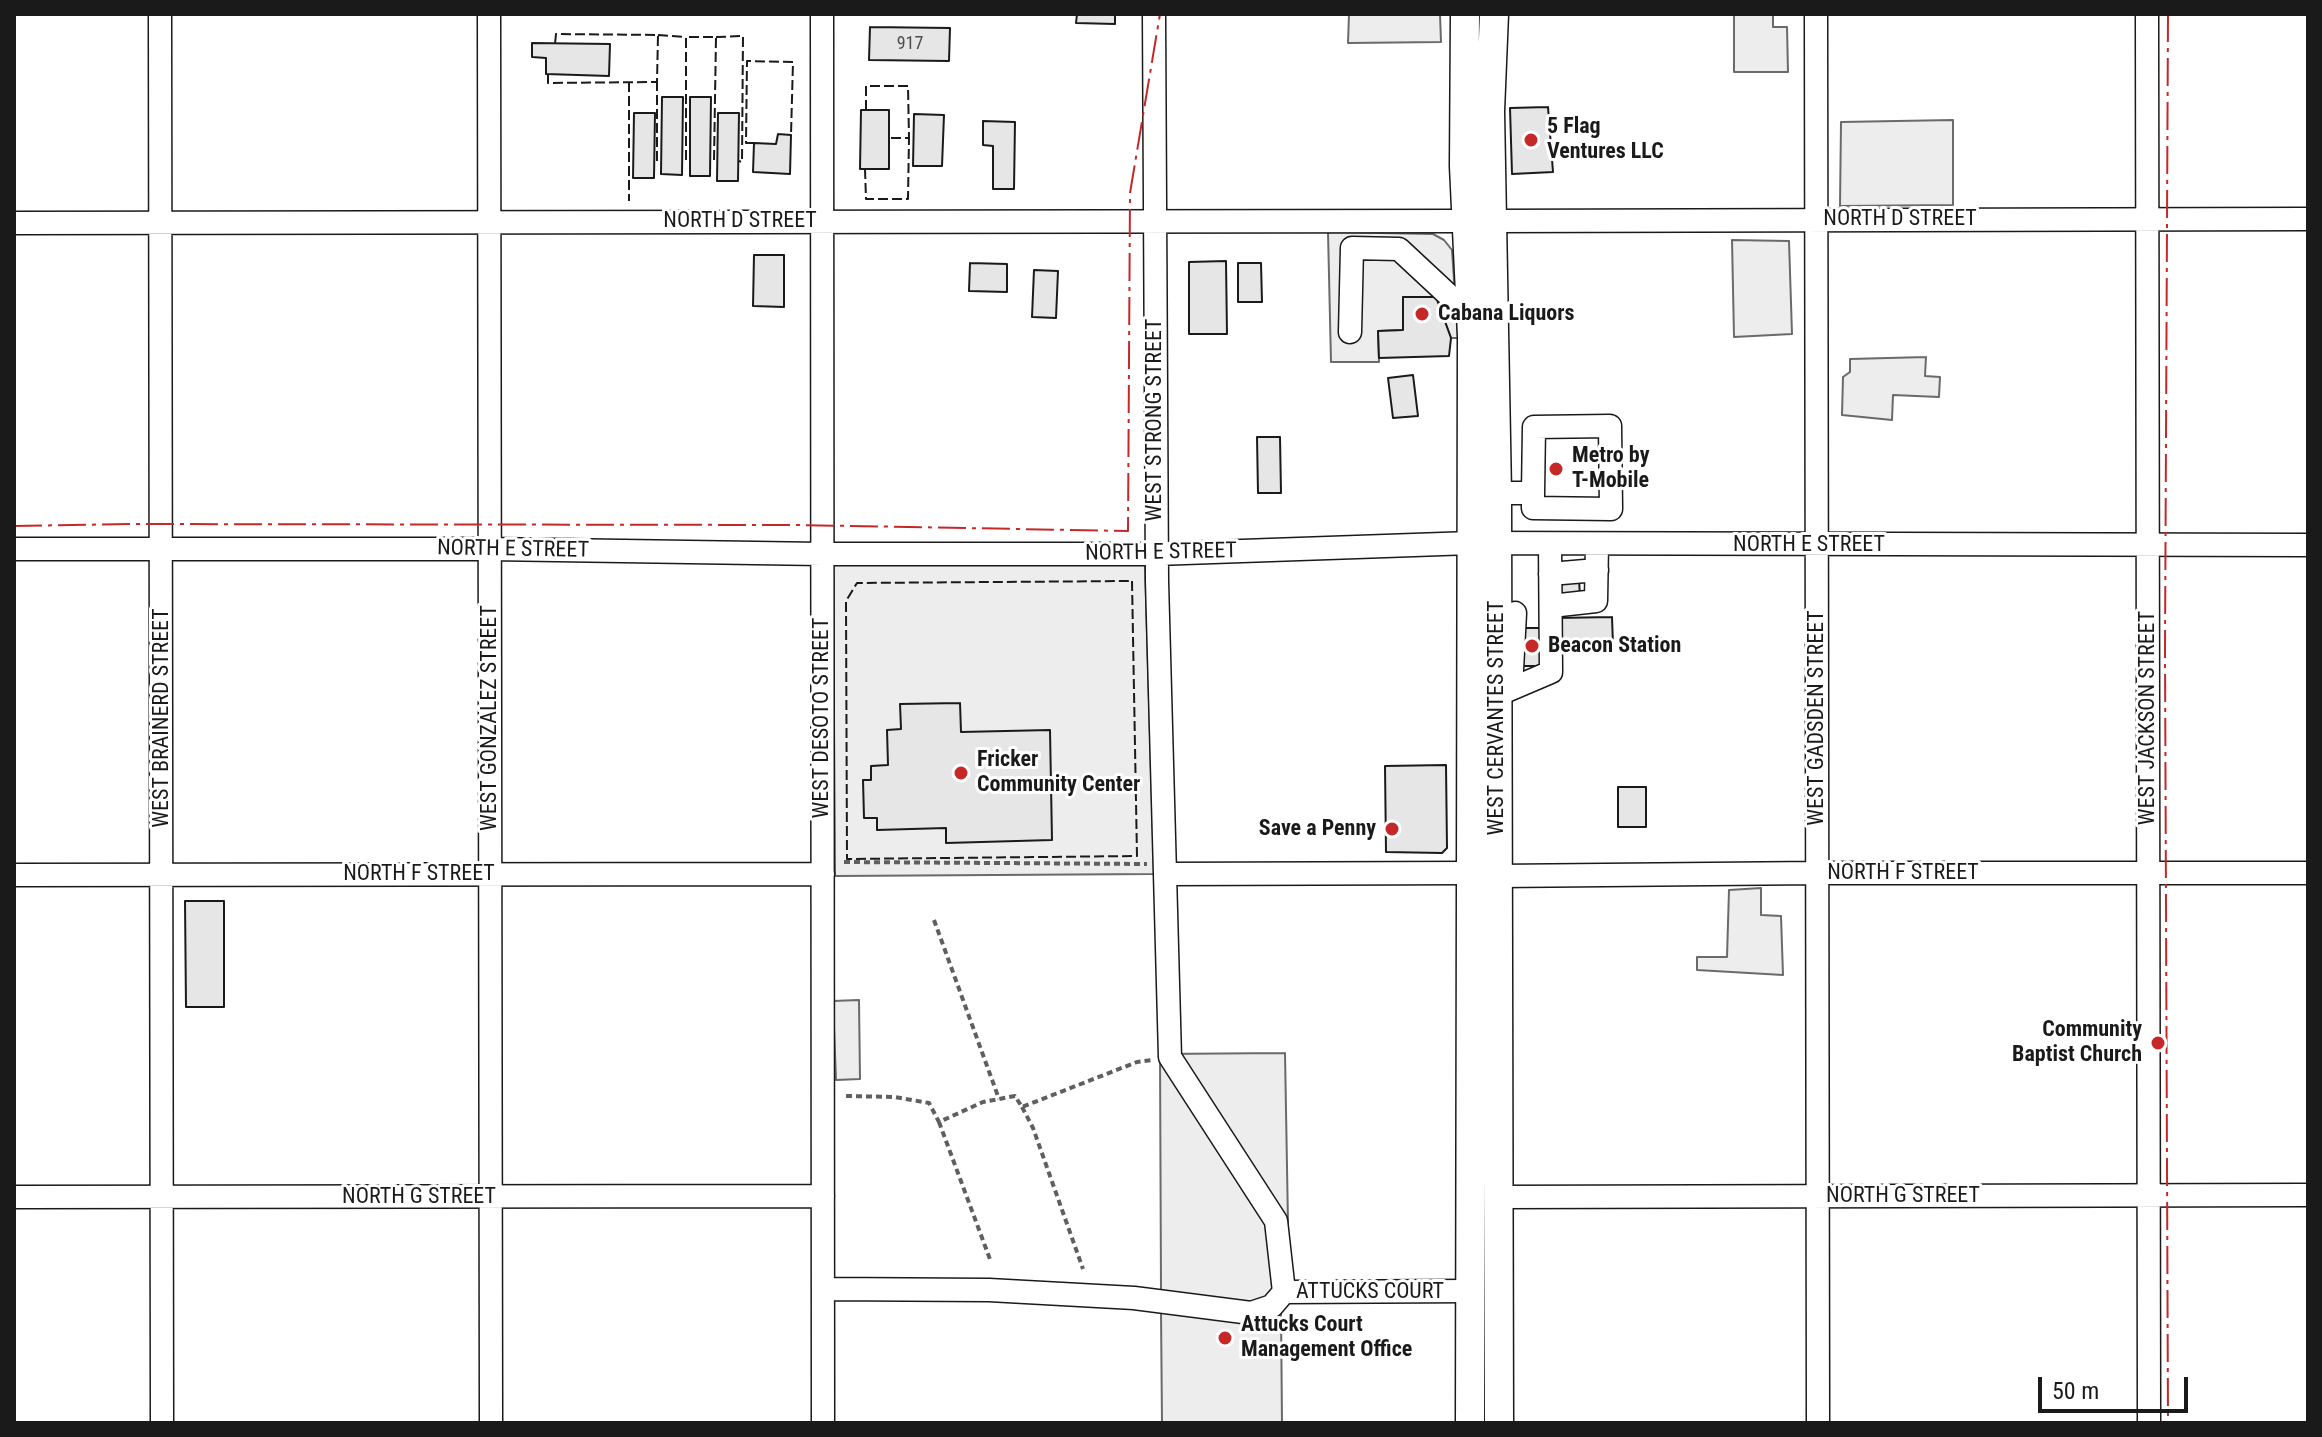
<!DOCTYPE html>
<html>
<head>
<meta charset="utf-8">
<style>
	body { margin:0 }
	#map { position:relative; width:2322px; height:1437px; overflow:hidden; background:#fff; font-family:"Roboto Condensed",sans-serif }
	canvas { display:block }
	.frame { position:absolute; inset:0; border:16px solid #1a1a1a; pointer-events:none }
	.scale { position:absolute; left:2038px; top:1377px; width:150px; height:36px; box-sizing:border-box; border:4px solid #1a1a1a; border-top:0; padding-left:10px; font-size:24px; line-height:28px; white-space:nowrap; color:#1a1a1a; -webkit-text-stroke:6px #fff; paint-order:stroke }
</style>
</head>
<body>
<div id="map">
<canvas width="2322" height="1437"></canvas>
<div class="frame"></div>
<div class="scale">50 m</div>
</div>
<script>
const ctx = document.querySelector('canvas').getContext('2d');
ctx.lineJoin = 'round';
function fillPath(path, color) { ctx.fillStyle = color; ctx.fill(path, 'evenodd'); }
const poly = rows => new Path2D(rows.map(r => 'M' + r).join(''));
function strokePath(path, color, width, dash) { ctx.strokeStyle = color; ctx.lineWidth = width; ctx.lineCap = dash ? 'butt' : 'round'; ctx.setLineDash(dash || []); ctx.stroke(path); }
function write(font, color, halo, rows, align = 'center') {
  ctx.font = font + ' "Roboto Condensed",sans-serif'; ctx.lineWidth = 6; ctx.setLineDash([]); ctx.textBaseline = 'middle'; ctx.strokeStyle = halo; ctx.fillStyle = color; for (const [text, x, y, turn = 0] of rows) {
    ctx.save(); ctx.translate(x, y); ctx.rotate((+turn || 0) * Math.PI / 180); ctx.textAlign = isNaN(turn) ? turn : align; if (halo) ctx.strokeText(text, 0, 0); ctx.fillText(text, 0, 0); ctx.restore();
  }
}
const built = poly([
	[1349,14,1440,14,1441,42,1348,43,1349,14],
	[1734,14,1773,14,1773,27,1787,27,1788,72,1734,72,1734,14],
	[1953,120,1953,205,1840,206,1841,122,1953,120],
	[1328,232,1433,234,1444,240,1452,250,1458,338,1451,338,1436,297,1403,297,1403,330,1378,331,1379,362,1331,362,1328,232],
	[1732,240,1789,241,1792,334,1734,337,1732,240],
	[1926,357,1925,376,1940,377,1939,397,1893,395,1892,420,1842,415,1843,377,1850,372,1850,359,1926,357],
	[833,564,1145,564,1154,874,835,876,833,564],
	[1761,888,1761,915,1781,916,1783,975,1697,970,1697,957,1727,957,1729,890,1761,888],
	[859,1000,860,1079,836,1080,833,1001,859,1000],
	[1285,1053,1288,1223,1282,1224,1281,1284,1265,1298,1251,1302,1161,1291,1160,1054,1285,1053],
	[1161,1312,1276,1316,1281,1312,1282,1423,1162,1423,1161,1312]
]);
const building = poly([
	[1077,14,1115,14,1115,24,1076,23,1077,14],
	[870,27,950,28,949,61,869,60,870,27],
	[532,43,610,44,609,76,546,74,546,58,532,57,532,43],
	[662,97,683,97,682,175,661,174,662,97],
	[690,97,711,97,710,176,690,176,690,97],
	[1548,107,1553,172,1512,174,1510,108,1548,107],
	[861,110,889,110,889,169,860,169,861,110],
	[634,113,655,113,654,178,633,178,634,113],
	[718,113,739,113,738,181,717,181,718,113],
	[914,114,944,115,942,166,913,166,914,114],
	[983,121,1015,122,1014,189,993,189,993,146,983,145,983,121],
	[778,134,791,135,790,174,753,172,754,143,776,144,778,134],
	[754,255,784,255,784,307,753,306,754,255],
	[1226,261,1227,334,1189,334,1189,262,1226,261],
	[970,263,1007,264,1007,292,969,291,970,263],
	[1238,263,1261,263,1262,302,1238,302,1238,263],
	[1034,270,1058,271,1056,318,1032,317,1034,270],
	[1403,297,1436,297,1451,338,1449,356,1379,358,1378,331,1403,330,1403,297],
	[1413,375,1418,416,1393,418,1388,378,1413,375],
	[1257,437,1280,437,1281,493,1258,493,1257,437],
	[1579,577,1580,599,1556,600,1554,578,1579,577],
	[1612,617,1613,645,1557,647,1556,618,1612,617],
	[1522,628,1543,628,1543,666,1522,666,1522,628],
	[960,703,961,732,1050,730,1052,840,946,843,946,828,877,830,877,818,864,818,863,780,871,780,871,766,888,765,887,730,901,729,900,704,960,703],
	[1446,765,1447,848,1442,853,1386,852,1385,766,1446,765],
	[1618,787,1646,787,1646,827,1618,827,1618,787],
	[185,901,224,901,224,1007,186,1007,185,901]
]);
const path = poly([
	[844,862,1147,864],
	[934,920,999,1099],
	[846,1096,895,1097,929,1103,939,1122,983,1102,1015,1096,1022,1107,1137,1062,1152,1060],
	[1022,1107,1033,1128,1083,1269],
	[939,1122,991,1262]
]);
const minor = poly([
	[160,14,162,1423],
	[489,14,491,1423],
	[822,14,823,1423],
	[1154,14,1157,581,1170,1057,1276,1221,1284,1292],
	[1816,14,1818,1423],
	[2147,14,2149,1423],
	[1491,221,2308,219],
	[14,223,1465,221],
	[1350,332,1352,248,1399,249,1471,316],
	[1497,493,1533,493,1534,427,1610,426,1611,509,1533,508,1533,493],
	[14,549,490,549,821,554,1156,554,1471,543,2308,545],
	[1550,574,1597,570],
	[1551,606,1596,601,1597,544],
	[1511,689,1515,613],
	[1497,695,1551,672,1550,544],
	[1166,874,1471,873],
	[14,875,823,874],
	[1498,876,1817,873,2308,873],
	[14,1197,823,1196],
	[1498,1197,2308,1195],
	[823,1289,989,1290,1134,1298,1251,1313,1272,1306,1284,1292,1470,1291]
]);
const major = poly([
	[1465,14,1464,166,1472,336,1470,1423],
	[1494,14,1490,111,1497,493,1499,1423]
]);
const fence = poly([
	[658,35,686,37],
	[716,37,743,36,742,162,739,161],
	[548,74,548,83,657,82,658,35,556,34,555,44],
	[629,82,629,201],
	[866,110,866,86,908,86,909,138,889,138],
	[754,143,746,143,747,61,793,62,791,135],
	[686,160,686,37,716,37,714,161],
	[657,161,657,82],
	[865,169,866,199,908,199,909,138],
	[1132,581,1137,856,847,859,846,601,857,583,1132,581]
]);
const power = poly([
	[2168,14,2165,650,2168,1423],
	[14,526,132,524,799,525,1128,531,1130,193,1160,14]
]);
const markers = [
	[1531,140,8,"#c62828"],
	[1422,314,8,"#c62828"],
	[1556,469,8,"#c62828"],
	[1532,646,8,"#c62828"],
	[961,773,8,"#c62828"],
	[1392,829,8,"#c62828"],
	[2158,1043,8,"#c62828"],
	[1225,1338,8,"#c62828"]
];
const numberNames = [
	["917",910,44]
];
const poiNames = [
	["5 Flag",1547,127],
	["Ventures LLC",1547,152],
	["Cabana Liquors",1438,314],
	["Metro by",1572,456],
	["T-Mobile",1572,481],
	["Beacon Station",1548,646],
	["Fricker",977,760],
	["Community Center",977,785],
	["Save a Penny",1376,829,"right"],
	["Community",2142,1030,"right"],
	["Baptist Church",2142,1055,"right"],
	["Attucks Court",1241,1325],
	["Management Office",1241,1350]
];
const streetNames = [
	["NORTH D STREET",1900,219],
	["NORTH D STREET",740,221],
	["WEST STRONG STREET",1155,420,-90],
	["NORTH E STREET",1809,545],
	["NORTH E STREET",513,550,1],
	["NORTH E STREET",1161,553,-1],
	["WEST BRAINERD STREET",162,718,-90],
	["WEST GONZALEZ STREET",490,718,-90],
	["WEST DESOTO STREET",822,718,-90],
	["WEST CERVANTES STREET",1497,718,-90],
	["WEST GADSDEN STREET",1817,718,-90],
	["WEST JACKSON STREET",2148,718,-90],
	["NORTH F STREET",1903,873],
	["NORTH F STREET",419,874],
	["NORTH G STREET",1903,1196],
	["NORTH G STREET",419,1197],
	["ATTUCKS COURT",1370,1292]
];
fillPath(built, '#ededed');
strokePath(built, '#6a6a6a', 2);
fillPath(building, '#e6e6e6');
strokePath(building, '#1a1a1a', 2);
strokePath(minor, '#1a1a1a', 25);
strokePath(major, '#1a1a1a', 31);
strokePath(path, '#5f5f5f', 4, [6, 4]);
strokePath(minor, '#fff', 22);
strokePath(major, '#fff', 28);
strokePath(fence, '#1a1a1a', 2, [10, 4]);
strokePath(power, '#c62828', 2, [28, 6, 4, 6]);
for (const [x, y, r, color] of markers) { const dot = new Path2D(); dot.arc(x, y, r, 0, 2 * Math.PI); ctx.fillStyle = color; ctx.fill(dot); strokePath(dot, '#fff', 3); }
write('18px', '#4d4d4d', null, numberNames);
write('bold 22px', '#1a1a1a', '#fff', poiNames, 'left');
write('22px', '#1a1a1a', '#fff', streetNames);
</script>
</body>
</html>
